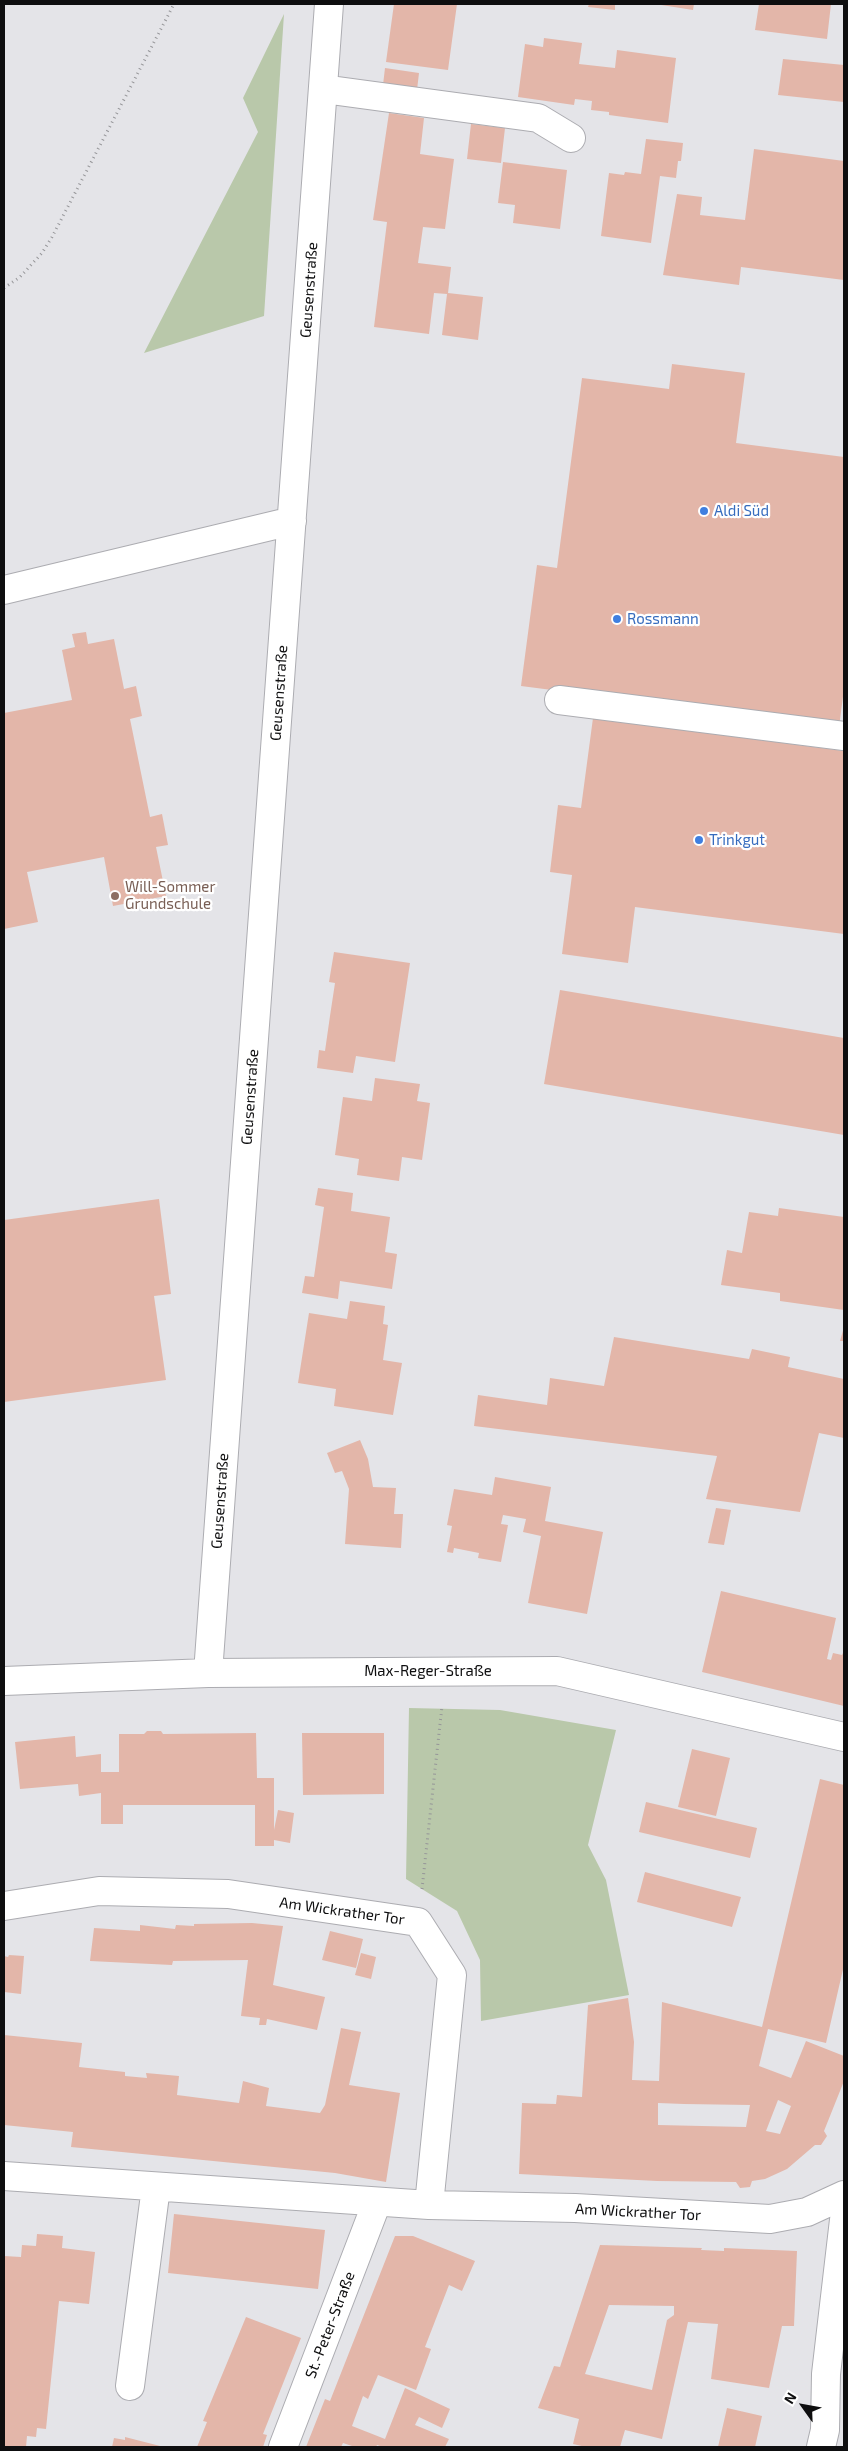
<!DOCTYPE html>
<html>
<head>
<meta charset="utf-8">
<style>
	body { margin:0 }
	#map { position:relative; width:848px; height:2451px; overflow:hidden; background:#e4e4e8; font-family:"Exo 2",sans-serif }
	canvas { display:block }
	.frame { position:absolute; inset:0; border:5px solid #0e0e0f; pointer-events:none }
	.north { position:absolute; left:778px; top:2381px; width:50px; height:50px; -webkit-text-stroke:4px #fff; paint-order:stroke; rotate:302deg; font-size:14px; font-weight:700; line-height:20px; text-align:center; color:#0e0e0f }
	.north::after { content:''; display:block; margin:auto; width:18px; height:22px; background:#0e0e0f; clip-path:polygon(50% 0,100% 100%,50% 72%,0 100%) }
</style>
</head>
<body>
<div id="map">
<canvas width="848" height="2451"></canvas>
<div class="frame"></div>
<div class="north">N</div>
</div>
<script>
const ctx = document.querySelector('canvas').getContext('2d');
ctx.lineJoin = 'round';
function fillPath(path, color) { ctx.fillStyle = color; ctx.fill(path, 'evenodd'); }
const poly = rows => new Path2D(rows.map(r => 'M' + r).join(''));
function strokePath(path, color, width, dash) { ctx.strokeStyle = color; ctx.lineWidth = width; ctx.lineCap = dash ? 'butt' : 'round'; ctx.setLineDash(dash || []); ctx.stroke(path); }
function write(font, color, halo, rows, align = 'center') {
  ctx.font = font + ' "Exo 2",sans-serif'; ctx.lineWidth = 4.5; ctx.setLineDash([]); ctx.textBaseline = 'middle'; ctx.strokeStyle = halo; ctx.fillStyle = color; for (const [text, x, y, turn = 0] of rows) {
    ctx.save(); ctx.translate(x, y); ctx.rotate((+turn || 0) * Math.PI / 180); ctx.textAlign = isNaN(turn) ? turn : align; if (halo) ctx.strokeText(text, 0, 0); ctx.fillText(text, 0, 0); ctx.restore();
  }
}
const green = poly([
	[284,14,264,316,144,353,258,132,243,98],
	[409,1708,500,1710,616,1730,588,1845,606,1880,629,1995,481,2021,480,1960,457,1911,406,1879]
]);
const building = poly([
	[394,4,457,4,448,70,386,62],
	[589,4,615,4,615,10,588,7],
	[655,4,694,4,693,10],
	[759,4,831,4,827,39,755,30],
	[544,38,582,43,579,64,615,68,617,50,676,58,668,123,609,115,609,112,591,110,592,101,575,99,574,105,518,97,525,44,543,47],
	[783,59,844,65,844,102,778,95],
	[385,68,419,73,417,90,383,85],
	[389,113,424,118,420,154,454,159,445,229,423,227,418,263,451,267,448,293,483,297,478,340,442,335,447,294,434,293,429,334,374,327,387,222,373,220],
	[471,124,505,128,501,163,467,159],
	[646,139,683,143,681,161,678,161,676,178,660,176,651,243,601,236,609,173,624,175,625,172,641,174],
	[754,149,844,161,844,280,741,267,739,285,663,275,677,194,702,197,700,215,745,220],
	[503,162,567,170,560,229,513,223,515,205,498,203],
	[672,364,745,373,736,443,844,457,844,689,839,727,521,686,537,565,557,568,582,378,669,389],
	[86,632,88,644,114,639,124,689,136,686,142,716,130,719,150,817,162,814,168,845,156,847,166,896,113,906,104,857,27,872,38,922,4,929,4,713,72,700,62,650,75,647,72,634],
	[593,718,844,751,844,934,635,907,628,963,562,954,572,875,550,872,558,805,581,808],
	[334,952,410,963,395,1062,356,1056,353,1073,317,1068,319,1050,325,1051,330,1016,335,983,329,982],
	[560,990,844,1038,844,1135,544,1084],
	[375,1078,420,1084,417,1101,430,1103,422,1160,402,1157,399,1181,357,1175,359,1159,335,1155,343,1097,372,1101],
	[318,1188,353,1193,351,1211,390,1217,385,1252,397,1254,392,1289,340,1281,338,1299,302,1293,305,1276,314,1277,324,1207,315,1205],
	[159,1199,171,1294,154,1296,166,1380,4,1402,4,1220],
	[779,1208,844,1217,844,1310,780,1301,780,1293,721,1285,727,1250,742,1253,749,1212,778,1216],
	[350,1301,385,1306,383,1324,388,1325,383,1360,402,1363,393,1415,334,1406,336,1389,298,1383,309,1313,347,1319],
	[844,1327,844,1341,840,1341],
	[614,1337,749,1359,752,1349,790,1357,788,1367,844,1379,844,1438,819,1433,800,1512,706,1499,717,1456,474,1426,478,1395,547,1405,550,1378,604,1386],
	[360,1440,368,1459,373,1487,396,1488,394,1514,403,1514,401,1548,345,1544,349,1489,342,1471,335,1473,327,1453],
	[495,1477,551,1487,545,1521,603,1532,587,1614,528,1603,541,1536,523,1532,526,1519,503,1515,501,1524,508,1525,501,1562,478,1558,479,1553,454,1548,453,1553,447,1552,452,1526,447,1525,454,1489,492,1495],
	[716,1508,731,1510,724,1545,708,1543],
	[721,1591,836,1618,827,1659,831,1660,833,1653,842,1655,844,1651,844,1706,702,1672],
	[147,1731,161,1731,163,1734,256,1733,257,1778,274,1778,274,1830,278,1810,294,1813,290,1843,274,1840,274,1846,255,1846,255,1805,123,1805,123,1824,101,1824,101,1793,79,1796,78,1784,20,1789,15,1742,75,1736,76,1757,101,1754,101,1772,119,1772,119,1734,144,1734],
	[302,1733,384,1733,384,1794,303,1795],
	[692,1749,730,1758,716,1816,678,1807],
	[820,1779,844,1785,844,1965,826,2043,768,2029,759,2066,791,2078,806,2041,844,2056,844,2081,824,2131,827,2136,821,2145,815,2145,787,2169,765,2179,752,2181,750,2187,740,2188,736,2182,657,2181,519,2174,522,2103,556,2104,557,2095,582,2097,588,2005,628,1998,634,2042,632,2080,659,2081,662,2002,762,2027],
	[778,2100,791,2106,780,2134,766,2131],
	[658,2103,684,2104,750,2105,746,2127,658,2125],
	[646,1802,757,1828,750,1858,639,1832],
	[645,1872,741,1897,732,1927,637,1902],
	[252,1923,283,1926,273,1985,325,1997,317,2030,267,2019,266,2025,259,2025,260,2018,241,2016,248,1960,173,1961,172,1965,90,1961,94,1928,140,1931,140,1925,175,1929,176,1925,194,1926,194,1924],
	[330,1931,363,1939,356,1968,322,1960],
	[361,1953,376,1957,371,1979,355,1975],
	[9,1955,24,1956,21,1994,4,1992,4,1956,8,1957],
	[341,2028,361,2032,349,2085,400,2093,386,2182,335,2173,71,2147,73,2132,4,2125,4,2035,82,2043,79,2067,125,2072,125,2076,147,2078,146,2073,179,2076,177,2095,239,2103,243,2081,269,2088,266,2106,320,2113,325,2105],
	[174,2214,325,2230,318,2289,168,2273],
	[37,2234,63,2236,62,2248,95,2252,89,2304,59,2301,46,2429,37,2428,36,2437,27,2436,26,2447,4,2447,4,2256,21,2257,22,2245,36,2246],
	[395,2236,413,2236,475,2261,462,2291,449,2285,425,2347,431,2349,416,2390,378,2375,368,2399,363,2396,352,2426,385,2439,405,2388,450,2409,442,2428,419,2417,415,2425,449,2439,445,2447,383,2447,377,2445,376,2447,355,2447,343,2443,341,2447,306,2447,325,2399,330,2401],
	[600,2245,702,2248,701,2250,724,2251,724,2248,797,2251,794,2326,782,2326,769,2388,711,2379,718,2324,688,2322,662,2439,625,2430,620,2447,586,2447,573,2444,579,2419,538,2408,554,2366,560,2367],
	[609,2305,674,2306,674,2315,667,2320,652,2390,585,2374],
	[246,2317,301,2338,263,2434,267,2435,263,2447,197,2447,207,2422,203,2421],
	[727,2408,762,2416,755,2447,718,2447],
	[125,2437,164,2447,112,2447,114,2438,125,2440]
]);
const path = poly([
	[4,288,20,277,42,253,52,237,174,4],
	[422,1889,442,1706]
]);
const minor = poly([
	[323,89,538,118,571,138],
	[4,590,292,521],
	[559,700,844,736],
	[208,1673,329,4],
	[4,1681,208,1673,557,1671,844,1737],
	[4,1906,99,1891,228,1894,418,1922,452,1975,429,2205],
	[4,2176,429,2205,575,2208,770,2219,807,2212,844,2195],
	[130,2386,156,2187],
	[283,2447,377,2202],
	[821,2447,825,2430,826,2374,844,2220]
]);
const markers = [
	[704,511,5,"#3f7fe0"],
	[617,619,5,"#3f7fe0"],
	[699,840,5,"#3f7fe0"],
	[115,896,5,"#8d6e63"]
];
const streetNames = [
	["Geusenstraße",309,290,-86],
	["Geusenstraße",279,693,-86],
	["Geusenstraße",250,1097,-86],
	["Geusenstraße",220,1501,-86],
	["Max-Reger-Straße",428,1671],
	["Am Wickrather Tor",342,1911,8],
	["Am Wickrather Tor",638,2212,3],
	["St.-Peter-Straße",330,2325,-69]
];
const shopNames = [
	["Aldi Süd",714,511],
	["Rossmann",627,619],
	["Trinkgut",709,840]
];
const educationNames = [
	["Will-Sommer",125,887],
	["Grundschule",125,904]
];
fillPath(green, '#b9c8aa');
fillPath(building, '#e3b6a9');
strokePath(minor, '#acacb1', 30);
strokePath(path, '#959598', 3, [1, 4]);
strokePath(minor, '#fff', 28);
for (const [x, y, r, color] of markers) { const dot = new Path2D(); dot.arc(x, y, r, 0, 2 * Math.PI); ctx.fillStyle = color; ctx.fill(dot); strokePath(dot, '#fff', 2); }
write('15px', '#0e0e0f', '#fff', streetNames);
write('15px', '#366cbe', '#fff', shopNames, 'left');
write('15px', '#785e54', '#fff', educationNames, 'left');
</script>
</body>
</html>
